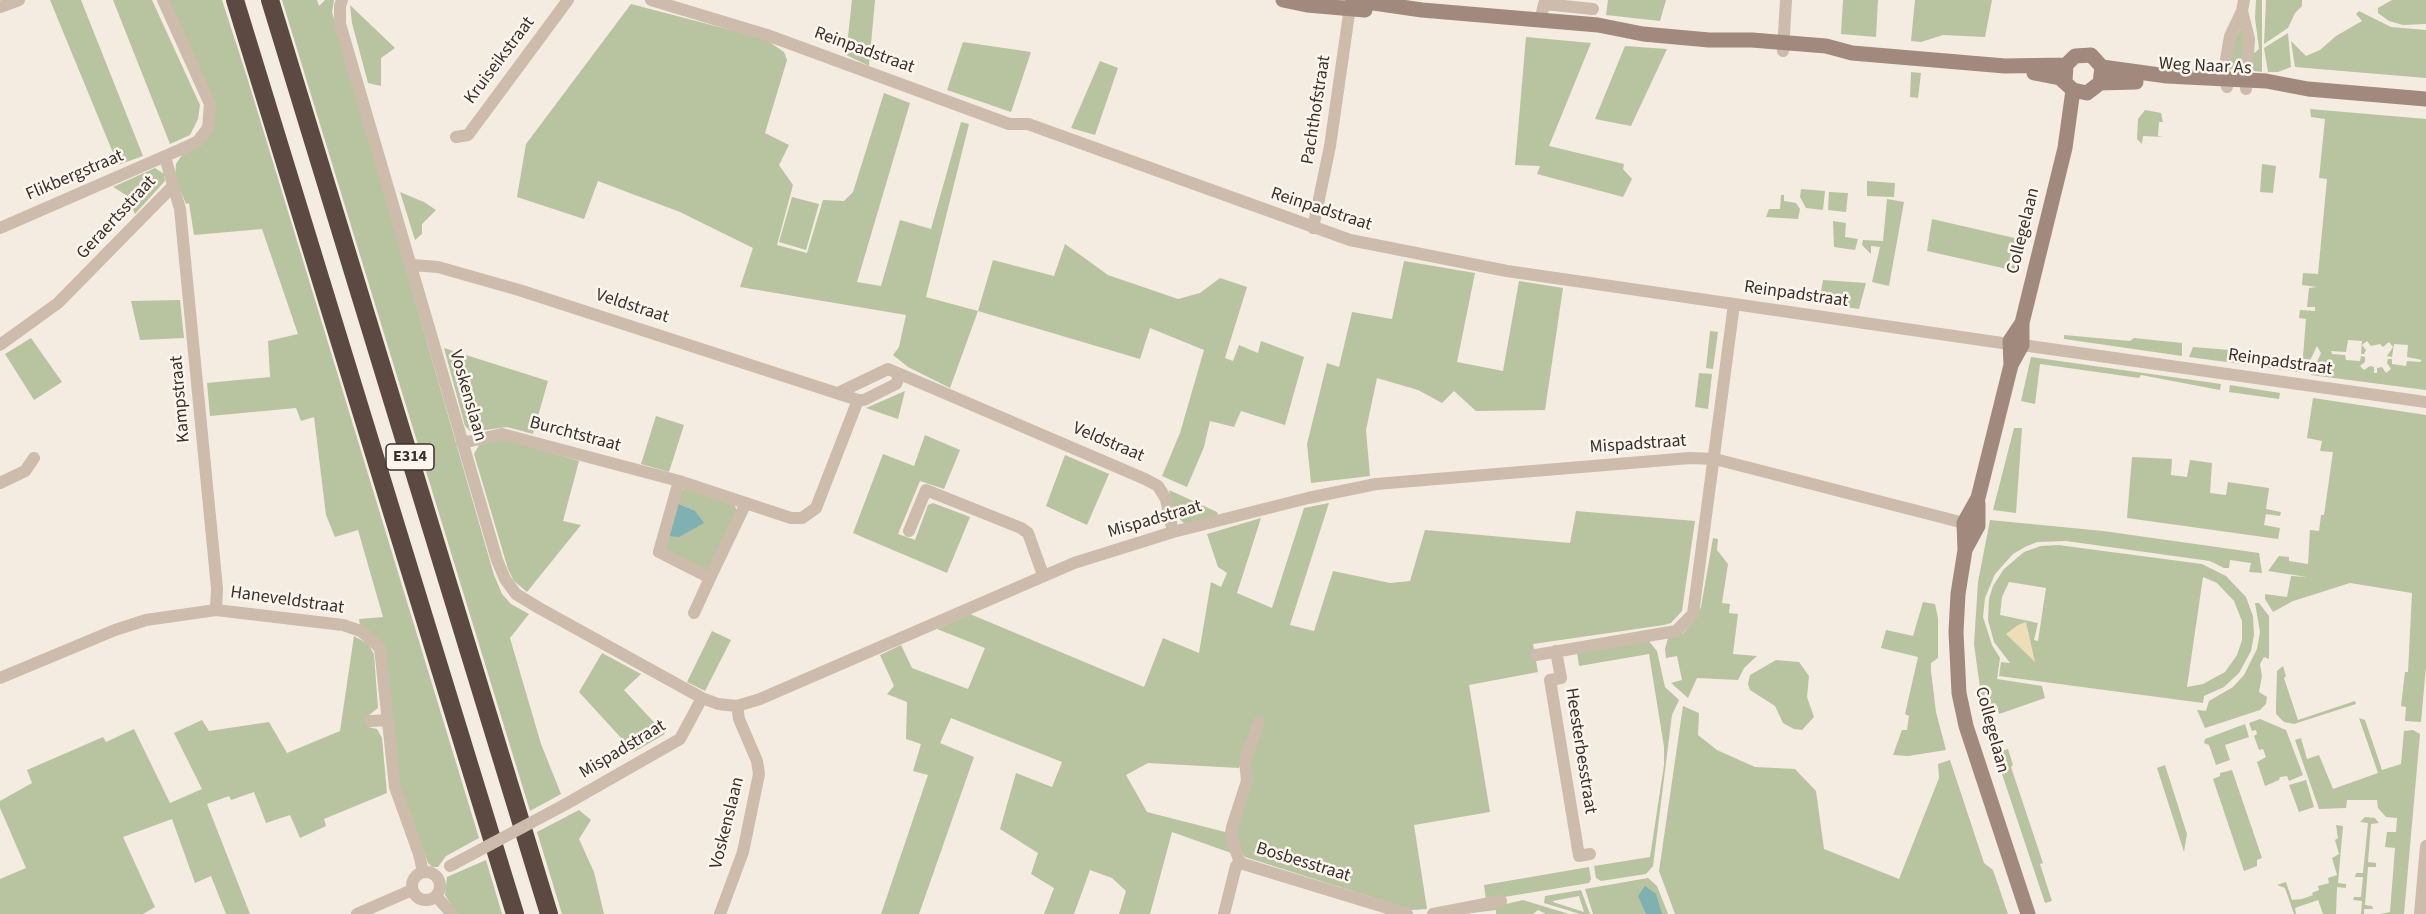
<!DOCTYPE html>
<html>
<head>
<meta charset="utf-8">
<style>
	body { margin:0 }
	canvas { display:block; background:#f4ebe1 }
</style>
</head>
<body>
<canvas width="2426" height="914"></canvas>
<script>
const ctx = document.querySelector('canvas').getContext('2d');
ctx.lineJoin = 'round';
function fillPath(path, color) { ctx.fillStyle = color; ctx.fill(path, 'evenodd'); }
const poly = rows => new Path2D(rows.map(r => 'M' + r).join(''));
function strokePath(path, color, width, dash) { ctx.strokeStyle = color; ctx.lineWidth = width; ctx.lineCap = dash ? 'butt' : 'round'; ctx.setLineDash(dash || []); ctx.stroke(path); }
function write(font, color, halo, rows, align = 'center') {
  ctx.font = font + ' "Source Sans 3",sans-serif'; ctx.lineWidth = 5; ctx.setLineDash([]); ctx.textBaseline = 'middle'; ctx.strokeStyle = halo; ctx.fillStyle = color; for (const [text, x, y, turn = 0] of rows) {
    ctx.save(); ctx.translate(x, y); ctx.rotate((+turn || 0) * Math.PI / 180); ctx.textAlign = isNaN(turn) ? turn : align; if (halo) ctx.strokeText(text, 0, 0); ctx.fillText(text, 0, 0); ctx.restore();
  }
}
const green = poly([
	[50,0,81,0,143,156,118,165],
	[113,0,152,0,200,105,198,119,190,135,170,144],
	[168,0,222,0,247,77,479,838,446,856,438,867,432,867,428,863,400,788,378,639,360,625,359,619,383,617,358,530,335,537,326,515,314,417,301,421,296,408,210,416,207,383,270,377,268,341,298,334,262,229,194,235,189,203,186,204,175,177,176,164,182,155,213,127],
	[282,0,317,0,319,6,325,0,334,0,332,12,494,575,502,594,511,604,529,614,510,638,541,744,561,794,530,811],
	[852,0,875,0,869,66,846,55],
	[1608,0,1666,0,1660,21,1606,15],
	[1843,0,1878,0,1876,37,1841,34],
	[1915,0,1992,0,1985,37,1943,35,1921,42,1911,41],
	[2256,0,2262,0,2262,72,2254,71,2251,67,2252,55,2259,49,2255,18],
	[2266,0,2302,0,2302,6,2295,13,2288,28,2264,44],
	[2392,0,2426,0,2426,24,2403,25,2389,21,2378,13,2378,8],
	[631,4,765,39,784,52,787,60,765,133,789,145,779,165,793,185,777,245,807,253,823,200,844,201,853,192,884,93,910,103,857,282,881,286,900,220,931,229,961,122,969,124,926,297,978,311,993,260,1054,276,1065,244,1108,275,1178,299,1200,293,1220,278,1247,287,1225,358,1233,361,1239,345,1258,353,1261,341,1304,357,1285,425,1241,411,1234,427,1210,421,1204,447,1187,487,1162,476,1180,433,1204,350,1150,328,1140,359,978,311,950,388,908,367,893,355,899,347,906,315,740,287,753,248,680,212,598,181,584,219,517,197,526,144],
	[350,5,395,48,381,58,381,86,368,83,352,23],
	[2359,11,2391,27,2426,30,2426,78,2295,67,2291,41,2306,56,2320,50,2336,36,2362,21,2356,14],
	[2240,29,2245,35,2244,70,2230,69,2231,46],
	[2288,33,2291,67,2278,72,2268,72,2264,48],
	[1526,37,1591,43,1549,146,1624,164,1623,169,1632,179,1623,197,1537,174,1540,166,1515,165],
	[963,42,1031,52,1011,112,947,90],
	[1625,46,1667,49,1631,126,1595,119],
	[1100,61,1118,68,1095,135,1071,128],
	[1911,72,1921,73,1918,98,1910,97],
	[2310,109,2426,119,2426,390,2311,375,2321,353,2317,346,2304,373,2250,365,2302,369,2306,319,2299,318,2300,310,2315,311,2315,307,2307,307,2309,288,2317,287,2302,285,2303,273,2318,274,2327,179,2319,178,2325,119,2311,117],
	[2348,340,2362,341,2361,354,2364,354,2366,350,2362,345,2367,341,2371,346,2380,344,2383,347,2389,342,2393,347,2387,356,2392,357,2394,344,2408,345,2407,357,2422,360,2420,362,2407,361,2406,366,2392,364,2392,359,2388,359,2387,363,2391,369,2386,373,2382,367,2377,368,2377,373,2374,373,2374,367,2370,366,2364,370,2360,366,2365,362,2365,357,2361,356,2360,361,2346,360,2345,355,2332,354,2331,351,2346,352],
	[2145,110,2161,113,2163,122,2159,122,2158,136,2163,137,2143,136,2142,144,2137,139,2138,119],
	[2262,164,2276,166,2273,193,2260,192],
	[155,168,164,174,165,181,135,214,126,195,113,187],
	[1867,181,1895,183,1894,197,1867,196],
	[1801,189,1825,191,1823,210,1806,208,1800,197],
	[400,192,424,202,436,210,422,224,422,234,415,240],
	[1829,192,1848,193,1846,212,1828,210],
	[1781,195,1784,195,1784,201,1796,203,1800,209,1798,219,1766,217,1769,209,1780,209],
	[792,197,819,204,806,250,779,242],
	[1887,199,1904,202,1889,286,1872,282,1880,247,1871,246,1871,254,1862,245,1863,240,1883,241],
	[1932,219,2023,240,2016,271,1927,251],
	[1833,221,1846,223,1845,237,1858,239,1855,250,1834,247],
	[1404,261,1475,273,1457,362,1503,371,1519,281,1563,288,1545,410,1476,411,1454,391,1442,403,1418,390,1377,378,1366,430,1370,476,1311,483,1307,444,1327,363,1339,367,1352,312,1392,319],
	[1823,280,1866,283,1859,309,1800,300,1802,292,1821,292],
	[180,300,184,338,140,340,131,301],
	[1710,331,1718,332,1713,369,1706,368],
	[2064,335,2130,341,2134,338,2182,343,2182,356,2064,339],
	[31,338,62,382,34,400,5,354],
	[2193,347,2242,351,2250,354,2249,365,2189,357],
	[444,348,548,381,533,434,507,427,471,432,465,426],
	[2031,357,2221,384,2220,390,2141,375,2139,378,2040,364,2035,404,2021,401],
	[1699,373,1712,374,1708,409,1695,407],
	[2230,385,2280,393,2279,399,2229,392],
	[905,391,898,419,866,408],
	[2313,398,2426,415,2426,666,2421,722,2405,721,2406,707,2401,706,2405,672,2408,672,2412,593,2350,583,2293,601,2273,612,2265,599,2265,594,2287,597,2291,576,2307,577,2268,571,2279,556,2289,557,2289,561,2308,564,2310,530,2319,531,2321,515,2324,515,2333,452,2320,451,2322,441,2307,438],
	[656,416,684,425,669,472,641,464],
	[2014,428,2022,428,2016,513,1993,510],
	[925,435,960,450,944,489,920,481,898,534,915,540,928,505,933,503,970,517,947,573,853,533,883,454,914,466],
	[504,439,579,461,563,521,581,525,527,592,514,581,508,569,474,454,479,445],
	[1065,455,1109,474,1087,525,1046,506],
	[2132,457,2172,459,2171,475,2187,477,2190,460,2212,463,2210,493,2226,495,2228,482,2269,488,2266,509,2281,512,2280,516,2266,514,2264,525,2280,528,2278,539,2127,518],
	[686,488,734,504,737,511,707,572,666,552,664,547,679,492],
	[1169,490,1217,512,1218,515,1185,524,1176,516],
	[1329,503,1290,625,1314,631,1333,571,1390,583,1410,581,1425,530,1570,543,1576,511,1695,521,1682,611,1671,623,1664,625,1533,644,1538,672,1469,685,1490,812,1414,825,1427,909,1412,910,1245,857,1233,836,1247,761,1259,718,1239,768,1148,763,1126,775,1147,812,1225,832,1230,818,1234,854,1172,832,1150,914,1119,914,1126,891,1112,878,1090,870,1074,914,1044,914,1054,888,1031,874,1038,853,1000,829,1016,773,1052,787,1062,762,951,718,940,743,974,757,919,914,881,914,928,775,913,771,921,744,906,739,907,702,887,694,894,686,880,655,901,645,912,668,968,689,985,648,937,629,970,614,1144,687,1163,638,1199,653,1211,582,1221,587,1227,573,1218,567,1207,534,1261,518,1237,593,1272,608,1304,508],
	[1990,520,2103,531,2259,553,2262,573,2249,572,2251,563,2230,560,2229,568,2224,568,2210,561,2066,541,2037,542,2025,547,2013,554,1995,574,1985,598,1983,617,1992,645,2000,658,1997,679,2042,686,2045,698,1999,714,1997,705,1983,709,1974,644,1978,582],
	[1713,538,1718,539,1717,550,1728,564,1722,603,1730,604,1729,613,1738,614,1733,654,1757,656,1744,668,1738,680,1697,678,1688,698,1671,683,1682,680,1677,656,1666,658,1665,649,1668,638,1683,633,1693,622,1701,607],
	[2058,545,2202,564,2226,576,2246,597,2253,616,2254,635,2251,651,2239,673,2224,687,2204,696,2203,703,1999,676,2001,662,2010,663,1994,642,1988,620,1989,599,1993,586,2004,569,2024,552,2041,546],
	[2203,577,2217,583,2234,601,2242,621,2242,640,2237,655,2225,672,2203,684,2187,687],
	[2009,582,2046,588,2038,641,2034,640,2038,623,2000,615,2002,597],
	[1923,602,1935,604,1938,618,1938,658,1931,663,1931,671,1936,712,1946,750,1908,756,1893,755,1902,730,1907,730,1909,716,1905,714,1918,657,1881,648,1886,630,1913,636],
	[2255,603,2259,603,2269,616,2269,659,2264,657,2260,664,2262,676,2259,692,2267,697,2266,704,2260,710,2205,728,2197,710,2206,711,2209,701,2233,687,2244,675,2257,649,2260,632],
	[712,631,731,640,705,691,687,682],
	[354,636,368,644,374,654,378,708,369,715,368,727,377,729,382,738,387,793,324,819,326,826,300,838,290,815,266,823,254,792,231,800,229,796,207,804,250,914,226,914,211,876,195,883,172,819,123,837,155,907,143,914,0,914,0,879,26,868,0,808,0,801,32,783,27,770,103,737,106,742,134,729,170,803,202,789,174,733,202,720,209,731,269,722,287,753,340,731],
	[1648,640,1657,651,1665,687,1679,700,1672,715,1653,866,1646,874,1601,881,1596,878,1594,866,1650,857,1664,765,1664,747,1649,654,1579,666,1577,652],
	[602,653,641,674,624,690,665,734,634,752,579,692],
	[1776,660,1799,662,1809,676,1807,697,1814,717,1802,730,1794,729,1783,723,1775,706,1750,690,1748,684,1750,675],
	[2283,666,2286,676,2284,678,2298,720,2355,701,2356,704,2294,724,2284,722,2276,714,2276,705,2277,671],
	[1683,706,1699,713,1698,735,1717,750,1755,767,1795,769,1816,791,1824,849,1899,879,1939,778,1938,764,1950,760,1984,863,1993,870,2008,914,1675,914,1659,871],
	[2359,718,2365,720,2382,770,2401,764,2404,731,2413,730,2420,734,2404,914,2380,914,2390,912,2395,848,2385,847,2387,832,2396,832,2397,818,2386,817,2378,808,2377,800,2347,800,2346,808,2319,809,2295,740,2301,738,2307,759,2319,755,2333,789,2378,773],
	[2260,719,2286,730,2303,775,2289,781,2287,776,2280,777,2279,780,2265,786,2257,762,2266,757,2263,749,2259,750,2254,736,2257,734,2256,730,2252,731,2249,723],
	[2245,724,2249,737,2225,745,2230,760,2216,765,2209,745,2204,743,2205,739],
	[2008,749,2013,765,2011,767,2043,863,2040,864,2052,901,2045,903,1995,753],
	[2165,765,2187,834,2184,852,2157,768],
	[2232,770,2262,858,2257,860,2257,866,2244,871,2213,779,2220,776,2220,773],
	[2306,780,2314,807,2299,812,2289,785],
	[579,810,591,820,579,839,594,872,604,914,562,914,537,832],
	[2365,817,2375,818,2379,823,2371,824,2368,862,2376,863,2376,867,2368,867,2365,905,2372,906,2373,909,2364,909,2364,914,2361,914,2362,901,2353,900,2354,897,2361,897,2363,877,2355,877,2356,873,2363,873,2368,823,2360,822],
	[2336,825,2343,826,2338,883,2346,884,2346,888,2337,887,2336,914,2323,914,2318,900,2295,908,2296,914,2294,914,2285,888,2277,885,2286,882,2292,900,2302,899,2313,895,2312,893,2319,890,2318,886,2329,883,2328,878,2337,875,2332,858,2339,854,2335,840,2338,838],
	[486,860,502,914,457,914,445,895,447,877],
	[1589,867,1591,879,1589,883,1486,900,1484,885],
	[1648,878,1657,886,1668,914,1593,914,1585,889],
	[1581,890,1590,914,1580,914,1544,903,1545,896],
	[1579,896,1584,912,1553,902,1553,901],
	[1523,900,1569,914,1546,914,1538,910,1533,914,1496,914,1496,910,1464,914]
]);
const sand = poly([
	[2026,622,2035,662,2006,634,2018,625]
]);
const water = poly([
	[678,504,695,511,704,523,679,537,669,536],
	[1645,886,1656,894,1662,914,1646,914,1638,896]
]);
const street = poly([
	[342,0,340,6,340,24,497,560,505,579,516,594,539,608,702,698,718,704,737,706,760,699,1074,563,1173,532,1308,498,1376,484,1690,458,1715,459,1964,523],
	[651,0,767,35,1009,124,1028,124,1350,240,1507,271,2009,344],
	[0,7,19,0],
	[2242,11,2249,39,2246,89],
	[1540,21,1544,4,1593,9],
	[1783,51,1786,0],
	[2227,87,2224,71,2230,36,2242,11,2244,0],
	[456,137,468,135,568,0],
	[165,157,180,209,217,588,216,610],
	[0,228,186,147,198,141,208,128,210,104,163,0],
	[1313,228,1330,146,1349,14,1349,9,1339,0],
	[412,265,438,267,519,290,858,400,864,400,896,384,900,374],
	[0,345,58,303,172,187],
	[2022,345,2426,402],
	[840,392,888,369,900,374,1145,479,1158,486,1166,499,1173,532],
	[462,443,502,434,679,481,791,518,802,518,816,508,858,400],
	[679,481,659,552,710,578,694,613],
	[0,483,25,471,34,458],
	[909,531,926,490,1021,528,1028,533,1043,575],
	[710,578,746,503],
	[1556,651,1561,678,1550,680,1579,856,1590,854],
	[1536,655,1676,631,1693,614,1734,304],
	[0,678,115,630,146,620,216,610,343,625,361,631,380,648,395,787,419,854,423,872],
	[370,721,387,720],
	[566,804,680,739,702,698],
	[1240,863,1231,836,1232,827,1247,781,1245,760,1259,722],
	'412 886a14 14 0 1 1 28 0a14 14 0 1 1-28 0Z',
	[436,896,452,914],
	[357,914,412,890],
	[720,914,743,852,759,774,757,761,739,719,737,706],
	[1224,914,1236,866,1240,863,1407,914],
	[1433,914,1501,901],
	[2420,914,2426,846]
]);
const secondary = poly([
	[1283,0,1307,5,1365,10],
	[1353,0,1422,10,1598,25,1643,34,1709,40,1752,40,1826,46,1852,53,2005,66,2066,65],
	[2102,67,2167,76,2266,81,2308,89,2426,99],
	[2034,73,2060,78,2073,90,2087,93,2100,83,2102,67,2091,55,2075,56,2066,65,2065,81],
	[2100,83,2136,82],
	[2022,323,2010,341,2011,365,1978,498,1964,523,1965,550,1958,594,1956,632,1959,693,1966,726,2028,914],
	[2011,365,2022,345,2022,323,2065,148,2073,90],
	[1966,548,1978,526,1978,503]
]);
const highway = poly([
	[235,0,515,914],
	[270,0,549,914]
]);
const streetBridge = poly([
	[450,866,566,804]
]);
const shields = [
	[410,457,48]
];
const shieldNames = [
	["E314",410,457]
];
const streetNames = [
	["Reinpadstraat",864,51,20],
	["Kruiseikstraat",500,61,-53],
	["Weg Naar As",2205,67,3],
	["Pachthofstraat",1317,110,-81],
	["Flikbergstraat",75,176,-23],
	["Reinpadstraat",1321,210,18],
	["Geraertsstraat",117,218,-47],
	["Collegelaan",2024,231,-76],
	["Reinpadstraat",1796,295,8],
	["Veldstraat",632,307,18],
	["Reinpadstraat",2280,363,8],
	["Voskenslaan",467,396,74],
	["Kampstraat",181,399,-95],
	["Burchtstraat",575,435,15],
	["Veldstraat",1108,443,23],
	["Mispadstraat",1638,445,-4],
	["Mispadstraat",1155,520,-16],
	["Haneveldstraat",287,601,8],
	["Collegelaan",1991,730,75],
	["Mispadstraat",623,750,-31],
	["Heesterbesstraat",1580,751,81],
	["Voskenslaan",728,823,-76],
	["Bosbesstraat",1303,863,17]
];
fillPath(green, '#b8c4a0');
fillPath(sand, '#efdcb8');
fillPath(water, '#7fb0b2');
strokePath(street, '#cdbbac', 12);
strokePath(secondary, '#a18a7d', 15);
strokePath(highway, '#5c4a42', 18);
strokePath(streetBridge, '#cdbbac', 12);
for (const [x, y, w] of shields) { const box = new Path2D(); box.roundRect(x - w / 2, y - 13, w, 26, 4.5); ctx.fillStyle = '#fbf5ee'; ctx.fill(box); strokePath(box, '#3b302b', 1.5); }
write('bold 16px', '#3b302b', null, shieldNames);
write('18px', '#3b302b', '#fbf5ee', streetNames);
</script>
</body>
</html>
